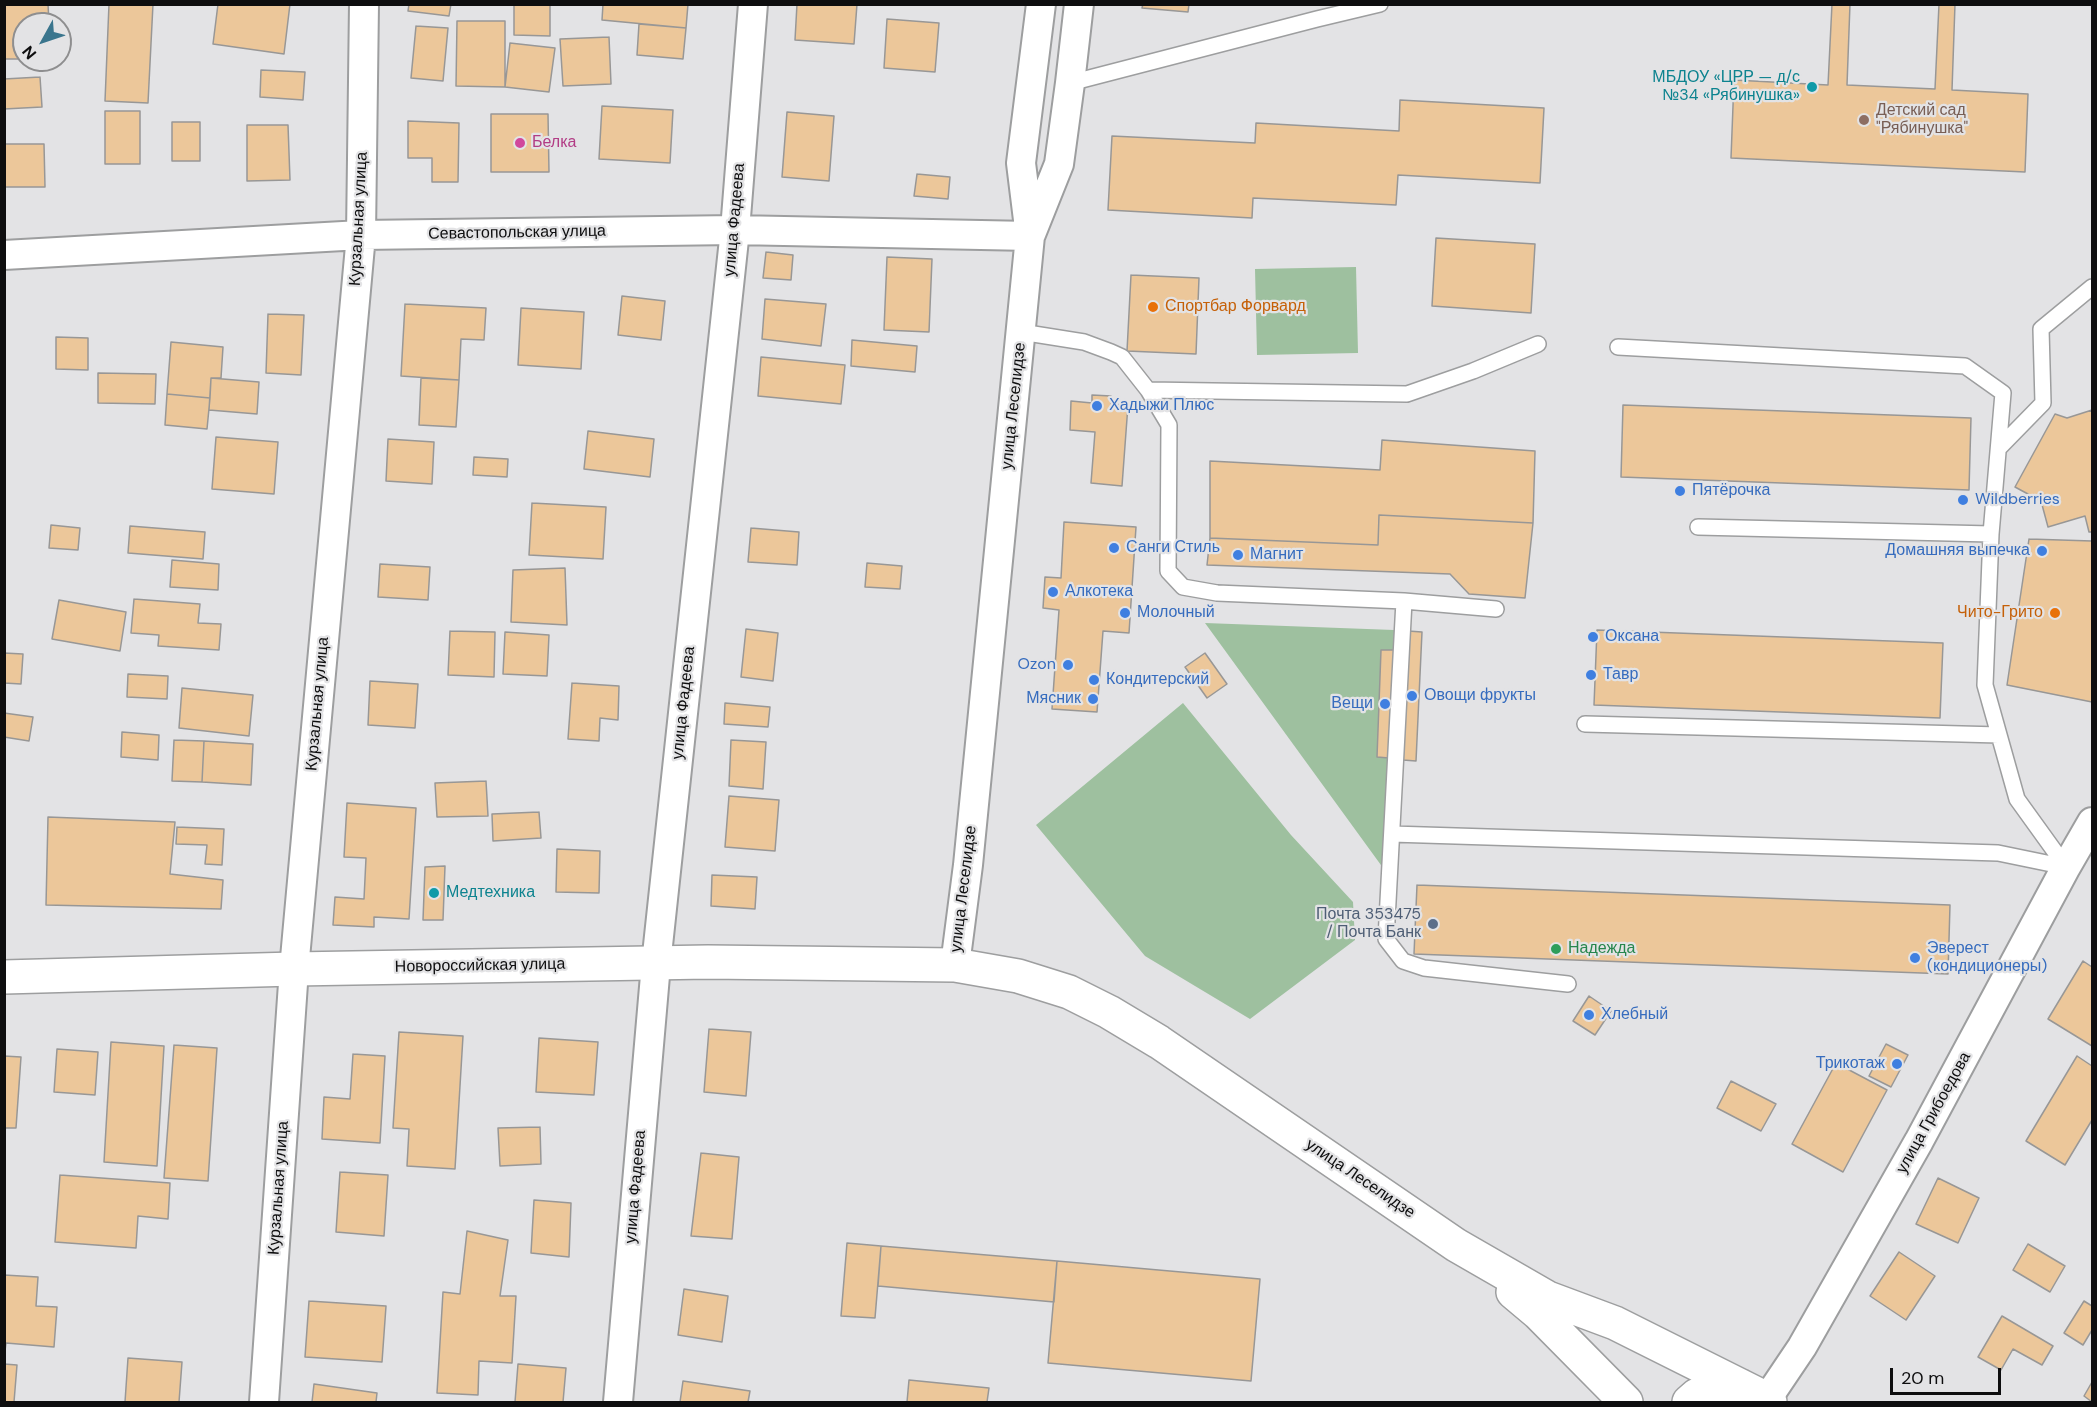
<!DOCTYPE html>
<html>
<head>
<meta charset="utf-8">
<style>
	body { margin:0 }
	#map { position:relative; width:2097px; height:1407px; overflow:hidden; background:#e3e3e5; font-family:"DM Sans",sans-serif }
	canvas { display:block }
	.frame { position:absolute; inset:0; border:6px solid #0e0e0f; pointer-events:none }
	.north { position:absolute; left:12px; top:12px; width:60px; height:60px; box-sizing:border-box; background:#e3e3e5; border:2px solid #8e8e8f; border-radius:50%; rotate:230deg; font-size:16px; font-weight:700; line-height:24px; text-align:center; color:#0e0e0f }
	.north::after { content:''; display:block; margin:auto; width:21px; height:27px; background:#3a758d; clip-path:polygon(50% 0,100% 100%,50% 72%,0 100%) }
	.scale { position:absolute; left:1890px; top:1368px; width:111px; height:27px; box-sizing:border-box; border:3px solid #0e0e0f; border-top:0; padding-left:8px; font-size:18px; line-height:21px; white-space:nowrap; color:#0e0e0f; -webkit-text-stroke:4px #e3e3e5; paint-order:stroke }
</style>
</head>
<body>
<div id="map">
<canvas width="2097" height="1407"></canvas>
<div class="frame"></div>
<div class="north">N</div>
<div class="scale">20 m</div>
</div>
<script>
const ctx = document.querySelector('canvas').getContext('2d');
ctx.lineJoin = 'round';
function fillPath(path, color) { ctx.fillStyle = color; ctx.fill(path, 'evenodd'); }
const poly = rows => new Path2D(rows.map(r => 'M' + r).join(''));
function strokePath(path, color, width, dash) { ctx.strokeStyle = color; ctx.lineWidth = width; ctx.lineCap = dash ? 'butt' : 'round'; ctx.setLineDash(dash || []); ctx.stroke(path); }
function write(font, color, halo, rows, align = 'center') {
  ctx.font = font + ' "DM Sans",sans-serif'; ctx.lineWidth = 4.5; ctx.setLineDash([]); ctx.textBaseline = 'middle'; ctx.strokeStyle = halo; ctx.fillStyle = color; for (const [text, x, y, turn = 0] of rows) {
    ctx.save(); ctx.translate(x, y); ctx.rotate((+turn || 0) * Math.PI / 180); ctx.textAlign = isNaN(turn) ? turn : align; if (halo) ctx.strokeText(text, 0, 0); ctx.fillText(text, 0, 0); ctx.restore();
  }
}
const green = poly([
	[1356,267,1358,353,1257,355,1255,269],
	[1205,623,1394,630,1386,872],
	[1183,703,1291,835,1353,902,1355,940,1250,1019,1145,956,1036,825]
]);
const building = poly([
	[4,4,48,4,49,24,24,24,24,59,4,59,4,4],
	[109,4,153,4,148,103,105,101,109,4],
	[218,4,290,4,284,54,213,44,218,4],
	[409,4,451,4,449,16,408,11,409,4],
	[514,4,550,4,550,36,514,35,514,4],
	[603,4,688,4,686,28,602,20,603,4],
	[797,4,857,4,854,44,795,40,797,4],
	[1143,4,1189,4,1188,12,1142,8,1143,4],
	[1832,4,1850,4,1847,85,1935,89,1939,4,1955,4,1952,90,2028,94,2025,172,1731,158,1734,80,1828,85,1832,4],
	[887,19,939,23,935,72,884,68,887,19],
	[457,21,505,21,505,87,456,86,457,21],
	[639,24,686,28,683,59,637,55,639,24],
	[416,26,448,28,443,81,411,78,416,26],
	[609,37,611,84,563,86,560,39,609,37],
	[510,43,555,48,549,92,505,87,510,43],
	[261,70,305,72,303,100,260,97,261,70],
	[40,77,42,107,4,109,4,79,40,77],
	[1400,100,1544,108,1540,183,1398,175,1396,205,1253,198,1252,218,1108,210,1112,136,1255,143,1256,123,1399,131,1400,100],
	[602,106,673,110,670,163,599,159,602,106],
	[105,111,140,111,140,164,105,164,105,111],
	[787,112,834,116,829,181,782,177,787,112],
	[491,114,548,114,549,172,491,172,491,114],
	[408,121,459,123,458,182,432,182,432,158,408,158,408,121],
	[172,122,200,122,200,161,172,161,172,122],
	[247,125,288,125,290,180,247,181,247,125],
	[4,144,44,144,45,187,4,187,4,144],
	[917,174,950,177,948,199,914,196,917,174],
	[1436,238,1535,244,1531,313,1432,306,1436,238],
	[766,252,793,255,791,280,763,278,766,252],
	[887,257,932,259,929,332,884,330,887,257],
	[1131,275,1199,278,1196,354,1127,351,1131,275],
	[622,296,665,301,661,340,618,335,622,296],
	[765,299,826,304,821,346,762,339,765,299],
	[405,304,486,308,484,340,461,339,459,380,401,376,405,304],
	[521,308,584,312,581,369,518,365,521,308],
	[268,314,304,315,301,375,266,373,268,314],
	[56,337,88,338,88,370,56,369,56,337],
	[852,340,917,346,915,372,851,366,852,340],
	[171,342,223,347,221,378,211,378,210,398,167,394,171,342],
	[761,357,845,365,841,404,758,396,761,357],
	[98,373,156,374,155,404,98,403,98,373],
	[211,378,259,382,257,414,209,410,211,378],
	[421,378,459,380,456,427,419,425,421,378],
	[167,394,210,398,207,429,165,425,167,394],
	[1092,395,1111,396,1111,404,1128,405,1122,486,1091,483,1095,432,1070,430,1071,401,1092,403,1092,395],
	[1623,405,1971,418,1969,490,1621,477,1623,405],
	[2092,410,2092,532,2089,532,2085,516,2048,527,2041,501,2015,487,2055,414,2067,418,2092,410],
	[588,431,654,439,650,477,584,469,588,431],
	[216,437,278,442,274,494,212,489,216,437],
	[388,439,434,442,432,484,386,481,388,439],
	[1382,440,1535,451,1533,523,1379,515,1378,545,1210,538,1210,461,1380,470,1382,440],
	[474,457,508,459,507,477,473,475,474,457],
	[532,503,606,507,603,559,529,555,532,503],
	[1379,515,1533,523,1525,598,1469,594,1450,574,1207,565,1210,538,1378,545,1379,515],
	[1064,522,1136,527,1129,633,1103,631,1097,712,1052,709,1059,610,1043,608,1045,577,1061,578,1064,522],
	[51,525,80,528,78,550,49,548,51,525],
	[130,526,205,532,203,559,128,553,130,526],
	[751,528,799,532,797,565,748,562,751,528],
	[2029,539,2092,541,2092,702,2007,685,2029,539],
	[172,560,219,564,218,590,170,587,172,560],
	[867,563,902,566,900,589,865,587,867,563],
	[380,564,430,567,428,600,378,597,380,564],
	[565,568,567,625,511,622,513,570,565,568],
	[134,599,200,604,198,623,221,624,219,650,158,646,159,635,131,633,134,599],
	[59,600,126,612,120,651,52,639,59,600],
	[746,629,778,633,773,681,741,677,746,629],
	[1597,630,1943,643,1940,718,1594,705,1597,630],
	[450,631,495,632,494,677,448,675,450,631],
	[1408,631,1422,632,1416,761,1403,760,1408,631],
	[505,632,549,635,547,676,503,674,505,632],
	[1381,650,1394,650,1389,758,1377,757,1381,650],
	[4,653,23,654,21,684,4,683,4,653],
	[1205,653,1227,684,1207,698,1185,667,1205,653],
	[128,674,168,676,167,699,127,697,128,674],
	[370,681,418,684,415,728,368,725,370,681],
	[572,683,619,686,618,720,600,718,599,741,568,739,572,683],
	[182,688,253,695,249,736,179,728,182,688],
	[725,703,770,707,768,727,724,724,725,703],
	[4,713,33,717,29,741,4,737,4,713],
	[122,732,159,735,158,760,121,757,122,732],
	[174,740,204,741,202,782,172,781,174,740],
	[731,740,766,742,763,789,729,786,731,740],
	[204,741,253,744,251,785,202,782,204,741],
	[486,781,488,816,437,817,435,783,486,781],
	[729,796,779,800,775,851,725,847,729,796],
	[347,803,416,808,409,919,374,917,374,927,333,925,335,897,364,899,366,858,344,857,347,803],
	[539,812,541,838,493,841,492,814,539,812],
	[48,817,175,822,170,874,223,880,221,909,46,905,48,817],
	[177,827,224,829,222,865,205,864,207,845,176,844,177,827],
	[557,849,600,851,599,893,556,892,557,849],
	[445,866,443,920,423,920,425,867,445,866],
	[712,875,757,877,755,909,711,906,712,875],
	[1417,885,1950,905,1948,974,1414,954,1417,885],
	[2083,961,2092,967,2092,1046,2048,1019,2083,961],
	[1589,996,1611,1011,1595,1035,1573,1021,1589,996],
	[709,1029,751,1032,746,1096,704,1092,709,1029],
	[399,1032,463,1036,455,1169,407,1166,409,1129,393,1128,399,1032],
	[539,1038,598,1042,594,1095,536,1092,539,1038],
	[111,1042,164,1046,157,1166,104,1162,111,1042],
	[1886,1044,1908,1055,1891,1087,1869,1076,1886,1044],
	[174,1045,217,1048,208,1181,164,1178,174,1045],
	[57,1049,98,1052,95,1095,54,1092,57,1049],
	[353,1054,385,1056,380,1143,322,1139,324,1097,350,1099,353,1054],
	[4,1056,21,1057,16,1128,4,1128,4,1056],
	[2077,1056,2092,1066,2092,1120,2065,1165,2026,1141,2077,1056],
	[1836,1063,1887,1090,1843,1172,1792,1144,1836,1063],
	[1731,1081,1776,1104,1761,1131,1717,1108,1731,1081],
	[540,1127,541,1164,500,1166,498,1128,540,1127],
	[701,1153,739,1157,732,1239,691,1236,701,1153],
	[340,1172,388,1175,384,1236,336,1232,340,1172],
	[60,1175,170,1183,168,1219,138,1216,136,1248,55,1242,60,1175],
	[1938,1178,1979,1198,1958,1243,1916,1224,1938,1178],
	[534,1200,571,1203,569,1257,531,1253,534,1200],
	[467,1231,508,1240,500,1296,516,1296,512,1363,479,1361,478,1395,437,1393,443,1292,460,1294,467,1231],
	[847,1243,881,1246,875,1318,841,1316,847,1243],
	[2028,1244,2065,1266,2050,1292,2013,1270,2028,1244],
	[881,1246,1057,1261,1054,1302,878,1286,881,1246],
	[1899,1252,1935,1276,1906,1320,1870,1296,1899,1252],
	[1057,1261,1260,1279,1251,1381,1048,1363,1057,1261],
	[4,1275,38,1277,36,1306,57,1307,54,1347,6,1343,4,1359,4,1275],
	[684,1289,728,1296,722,1342,678,1335,684,1289],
	[309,1301,386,1306,382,1362,305,1357,309,1301],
	[2084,1301,2092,1306,2092,1330,2083,1345,2064,1333,2084,1301],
	[2002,1316,2053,1346,2042,1365,2013,1349,2001,1370,1978,1357,2002,1316],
	[128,1358,182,1362,179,1402,125,1402,128,1358],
	[4,1364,17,1365,14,1402,4,1402,4,1364],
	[518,1364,566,1368,563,1402,515,1402,518,1364],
	[909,1380,989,1388,987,1402,907,1402,909,1380],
	[683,1381,750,1391,748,1402,680,1402,683,1381],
	[2092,1382,2092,1402,2084,1396,2092,1382],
	[314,1384,377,1393,376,1402,312,1402,314,1384]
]);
const service = poly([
	[1070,83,1317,19,1380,4],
	[1021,332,1084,342,1111,352,1122,357,1148,390,1169,425,1168,571,1183,587,1217,593,1404,601,1496,609],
	[1618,347,1965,366,2003,393,1991,534,1985,685,2017,799,2066,867],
	[1148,390,1407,394,1473,371,1538,344],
	[1999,448,2043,403,2041,329,2092,287],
	[1698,527,1991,534],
	[1404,601,1386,939,1403,961,1424,968,1568,984],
	[1585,724,1999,735],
	[1392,834,1998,853,2066,867]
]);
const minor = poly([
	[1031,234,1059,164,1070,83,1079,4],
	[4,255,361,235,735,230,1030,236],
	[955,965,968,865,1030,236,1021,163,1041,4],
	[1767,1399,1802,1347,1919,1141,2066,867,2092,822],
	[264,1402,294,969,361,235,364,4],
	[618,1402,656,964,735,230,753,4]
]);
const tertiary = poly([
	[4,977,294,969,708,962,955,965,1018,976,1069,992,1109,1012,1159,1042,1456,1245,1548,1298,1615,1323,1767,1399,1770,1402],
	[1513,1292,1538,1313,1626,1402],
	[1689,1402,1697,1395,1720,1386,1741,1386]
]);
const markers = [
	[1812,87,6,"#0f9aa8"],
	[1864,120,6,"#8d6e63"],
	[520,143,6,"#d1479c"],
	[1153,307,6,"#e8710a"],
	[1097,406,6,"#3f7fe0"],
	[1680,491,6,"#3f7fe0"],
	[1963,500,6,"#3f7fe0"],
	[1114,548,6,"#3f7fe0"],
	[2042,551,6,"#3f7fe0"],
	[1238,555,6,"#3f7fe0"],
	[1053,592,6,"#3f7fe0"],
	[1125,613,6,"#3f7fe0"],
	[2055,613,6,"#e8710a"],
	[1593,637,6,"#3f7fe0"],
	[1068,665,6,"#3f7fe0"],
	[1591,675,6,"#3f7fe0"],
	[1094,680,6,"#3f7fe0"],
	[1412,696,6,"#3f7fe0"],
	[1093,699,6,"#3f7fe0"],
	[1385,704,6,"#3f7fe0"],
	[434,893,6,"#0f9aa8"],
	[1433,924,6,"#5c6f8a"],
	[1556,949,6,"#2e9e5b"],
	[1915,958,6,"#3f7fe0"],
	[1589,1015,6,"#3f7fe0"],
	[1897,1064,6,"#3f7fe0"]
];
const cultureNames = [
	["МБДОУ «ЦРР — д/с",1800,78],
	["№34 «Рябинушка»",1800,96],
	["Медтехника",446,893,"left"]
];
const educationNames = [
	["Детский сад",1876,111],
	["\"Рябинушка\"",1876,129]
];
const hotelNames = [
	["Белка",532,143]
];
const streetNames = [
	["Курзальная улица",359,219,-87],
	["улица Фадеева",735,220,-85],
	["Севастопольская улица",517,233,-1],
	["улица Леселидзе",1014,406,-84],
	["улица Фадеева",684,703,-84],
	["Курзальная улица",318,704,-85],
	["улица Леселидзе",964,889,-83],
	["Новороссийская улица",480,966,-1],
	["улица Грибоедова",1934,1113,-61],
	["улица Леселидзе",1360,1179,34],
	["улица Фадеева",636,1187,-85],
	["Курзальная улица",279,1188,-86]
];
const foodNames = [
	["Спортбар Форвард",1165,307],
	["Чито-Грито",2043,613,"right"]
];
const shopNames = [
	["Хадыжи Плюс",1109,406],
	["Пятёрочка",1692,491],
	["Wildberries",1975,500],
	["Санги Стиль",1126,548],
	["Домашняя выпечка",2030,551,"right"],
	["Магнит",1250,555],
	["Алкотека",1065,592],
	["Молочный",1137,613],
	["Оксана",1605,637],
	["Ozon",1056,665,"right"],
	["Тавр",1603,675],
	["Кондитерский",1106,680],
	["Овощи фрукты",1424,696],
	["Мясник",1081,699,"right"],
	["Вещи",1373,704,"right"],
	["Эверест",1927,949],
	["(кондиционеры)",1927,967],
	["Хлебный",1601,1015],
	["Трикотаж",1885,1064,"right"]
];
const serviceNames = [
	["Почта 353475",1421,915],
	["/ Почта Банк",1421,933]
];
const leisureNames = [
	["Надежда",1568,949]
];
fillPath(green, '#9ec09f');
fillPath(building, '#ecc79a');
strokePath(building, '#989796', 1.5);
strokePath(service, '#9d9e9f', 18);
strokePath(minor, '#9d9e9f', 32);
strokePath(tertiary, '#9d9e9f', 36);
strokePath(service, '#fff', 15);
strokePath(minor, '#fff', 28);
strokePath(tertiary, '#fff', 33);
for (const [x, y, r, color] of markers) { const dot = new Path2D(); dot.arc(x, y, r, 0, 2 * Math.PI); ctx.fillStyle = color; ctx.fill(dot); strokePath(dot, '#e3e3e5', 2); }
write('16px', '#0d838f', '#e3e3e5', cultureNames, 'right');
write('16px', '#785e54', '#e3e3e5', educationNames, 'left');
write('16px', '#b23c85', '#e3e3e5', hotelNames, 'left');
write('16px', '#0e0e0f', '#e3e3e5', streetNames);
write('16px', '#c56008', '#e3e3e5', foodNames, 'left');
write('16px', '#366cbe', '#e3e3e5', shopNames, 'left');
write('16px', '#4e5e75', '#e3e3e5', serviceNames, 'right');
write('16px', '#27864d', '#e3e3e5', leisureNames, 'left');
</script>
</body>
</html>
